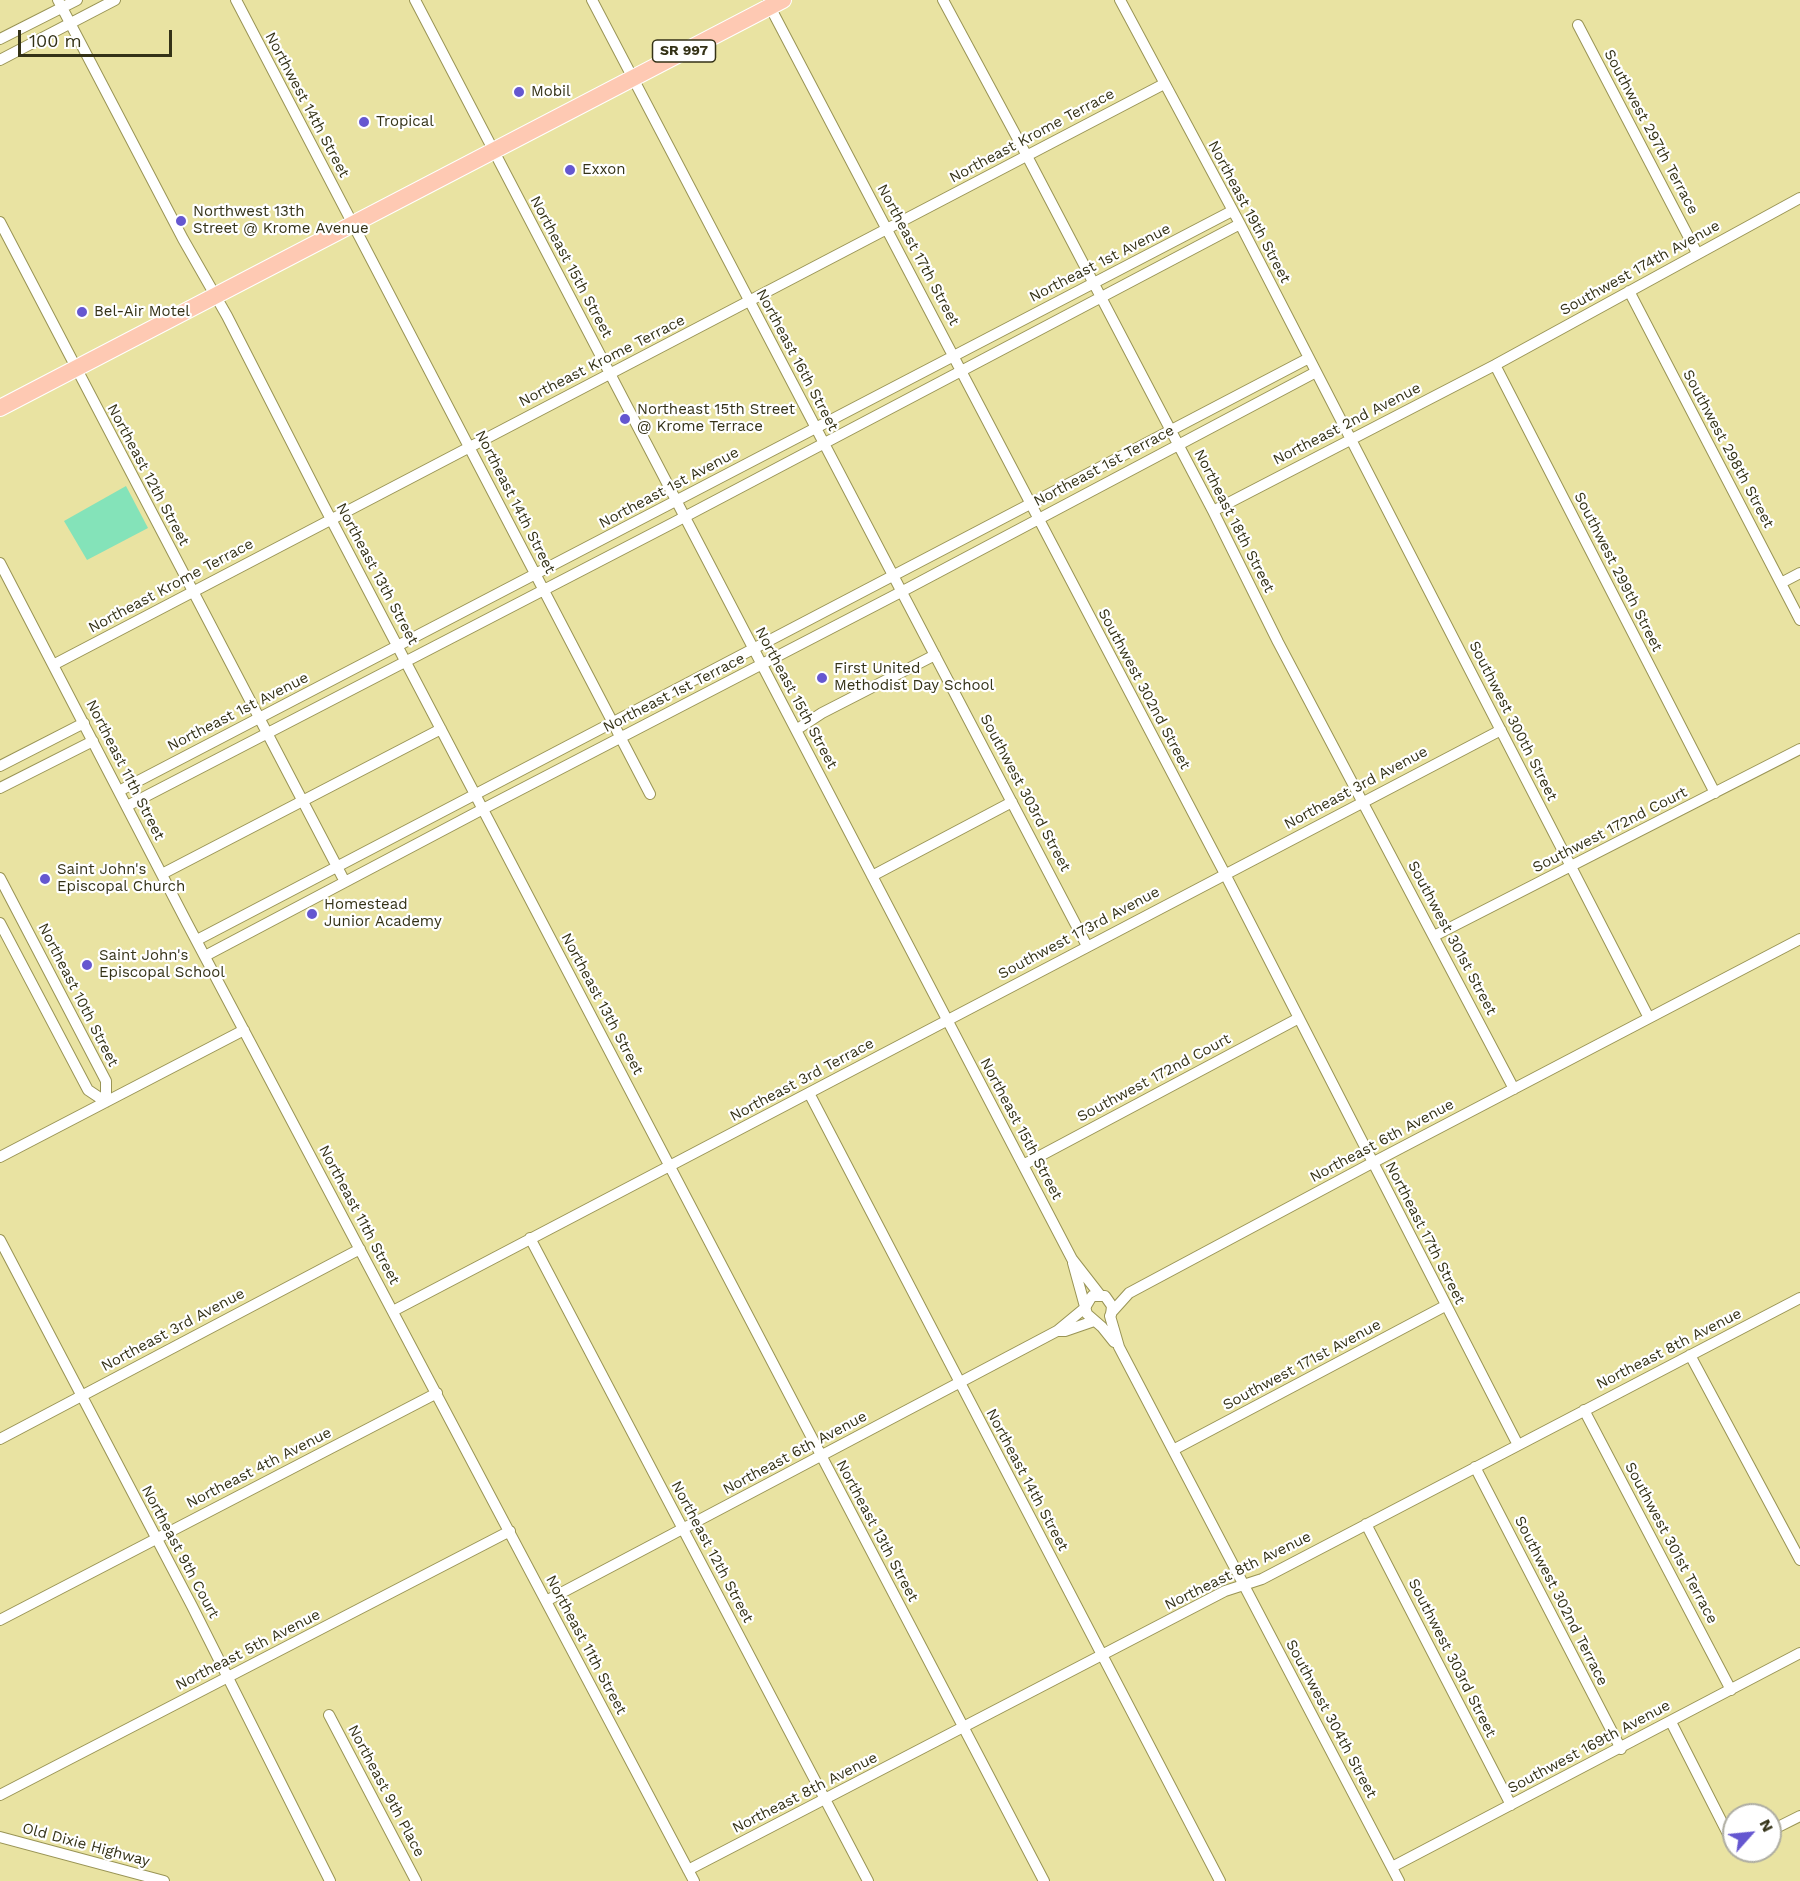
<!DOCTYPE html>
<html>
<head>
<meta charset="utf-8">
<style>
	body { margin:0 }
	#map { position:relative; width:1800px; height:1881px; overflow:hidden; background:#e9e3a2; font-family:"Work Sans",sans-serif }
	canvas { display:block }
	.north { position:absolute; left:1722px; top:1803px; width:60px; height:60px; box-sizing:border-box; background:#fff; border:2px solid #aeada2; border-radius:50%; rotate:63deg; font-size:16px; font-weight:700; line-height:24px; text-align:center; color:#343217 }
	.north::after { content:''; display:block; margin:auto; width:21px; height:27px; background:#6557d0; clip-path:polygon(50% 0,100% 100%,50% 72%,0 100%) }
	.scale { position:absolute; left:18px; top:30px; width:154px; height:27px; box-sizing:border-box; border:3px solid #343217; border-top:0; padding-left:8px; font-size:18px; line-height:21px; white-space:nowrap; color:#343217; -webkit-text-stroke:4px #fff; paint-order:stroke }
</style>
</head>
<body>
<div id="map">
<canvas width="1800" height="1881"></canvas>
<div class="north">N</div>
<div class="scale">100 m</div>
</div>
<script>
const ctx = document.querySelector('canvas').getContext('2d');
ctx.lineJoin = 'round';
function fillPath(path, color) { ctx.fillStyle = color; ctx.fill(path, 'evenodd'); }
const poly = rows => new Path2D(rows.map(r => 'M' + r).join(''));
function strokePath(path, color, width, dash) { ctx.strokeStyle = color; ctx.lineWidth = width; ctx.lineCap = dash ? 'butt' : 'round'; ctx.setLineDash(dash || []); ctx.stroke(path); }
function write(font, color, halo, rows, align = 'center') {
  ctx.font = font + ' "Work Sans",sans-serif'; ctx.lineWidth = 4.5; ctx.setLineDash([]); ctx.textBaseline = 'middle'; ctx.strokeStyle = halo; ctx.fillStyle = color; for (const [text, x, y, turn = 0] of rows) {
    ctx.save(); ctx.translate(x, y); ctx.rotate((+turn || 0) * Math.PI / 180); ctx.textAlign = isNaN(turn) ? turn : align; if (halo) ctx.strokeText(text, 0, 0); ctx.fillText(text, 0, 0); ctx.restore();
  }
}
const green = poly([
	[126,486,148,528,87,560,64,521]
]);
const minor = poly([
	[58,0,183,239,227,316,323,504,1044,1881],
	[236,0,650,794],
	[415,0,1072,1259,1100,1295],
	[592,0,1087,946],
	[943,0,1027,156,1213,511,1278,642,1514,1089],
	[1120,0,1240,224,1649,1018],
	[768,3,1225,874,1518,1445],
	[1578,25,1697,253],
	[0,39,77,0],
	[0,60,115,0],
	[0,222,345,882],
	[1629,291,1800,620],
	[1495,365,1715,793],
	[1213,511,1495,365,1800,198],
	[0,563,187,923,694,1881],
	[1781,583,1800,573],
	[53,665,1164,84],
	[796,730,822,713,935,655],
	[0,766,84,723],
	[0,788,93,741],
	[119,791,1232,211],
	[127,806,673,523,1240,224],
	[162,874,441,729],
	[872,876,1012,802],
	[0,878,106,1081,106,1102,88,1090,0,923],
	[1434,936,1800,749],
	[197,940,1309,358],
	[205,956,483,809,901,592,1316,372],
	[809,1093,1220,1881],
	[0,1157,244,1030],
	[1023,1165,1299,1018],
	[530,1238,868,1881],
	[0,1240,192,1606,330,1881],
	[1073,1263,1087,1314,1102,1327,1114,1342],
	[1086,1306,1092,1296,1105,1296,1112,1306,1111,1315],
	[393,1311,1501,730],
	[1111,1313,1129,1293,1372,1163,1800,939],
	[1110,1316,1119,1347,1399,1881],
	[1058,1331,1065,1331,1094,1321],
	[1690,1355,1800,1560],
	[1584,1410,1731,1690],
	[0,1439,360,1249],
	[1173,1450,1445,1306],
	[1475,1467,1621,1749],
	[1366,1524,1511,1805],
	[546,1601,1057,1331,1086,1307],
	[0,1620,437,1393],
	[329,1715,416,1881],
	[1671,1722,1729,1836,1734,1838],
	[0,1795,510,1531],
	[1770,1831,1800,1816],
	[0,1837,164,1881],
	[1392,1867,1800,1653],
	[688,1870,1225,1591,1262,1579,1800,1298]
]);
const highway = poly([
	[0,408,783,0]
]);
const markers = [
	[519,92,6,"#6557d0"],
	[364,122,6,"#6557d0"],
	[570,170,6,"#6557d0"],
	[181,221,6,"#6557d0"],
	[82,312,6,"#6557d0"],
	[625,419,6,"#6557d0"],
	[822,678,6,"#6557d0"],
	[45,879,6,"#6557d0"],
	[312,914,6,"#6557d0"],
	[87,965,6,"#6557d0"]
];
const shields = [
	[684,51,63]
];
const shieldNames = [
	["SR 997",684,51]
];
const poiNames = [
	["Mobil",531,92],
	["Tropical",376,122],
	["Exxon",582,170],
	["Northwest 13th",193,212],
	["Street @ Krome Avenue",193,229],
	["Bel-Air Motel",94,312],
	["Northeast 15th Street",637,410],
	["@ Krome Terrace",637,427],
	["First United",834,669],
	["Methodist Day School",834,686],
	["Saint John's",57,870],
	["Episcopal Church",57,887],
	["Homestead",324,905],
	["Junior Academy",324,922],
	["Saint John's",99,956],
	["Episcopal School",99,973]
];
const streetNames = [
	["Northwest 14th Street",307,105,62],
	["Southwest 297th Terrace",1651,132,62],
	["Northeast Krome Terrace",1032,136,-28],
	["Northeast 19th Street",1249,212,62],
	["Northeast 17th Street",918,255,62],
	["Northeast 1st Avenue",1100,263,-27],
	["Northeast 15th Street",571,267,62],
	["Southwest 174th Avenue",1640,268,-29],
	["Northeast 16th Street",797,360,62],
	["Northeast Krome Terrace",602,361,-27],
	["Northeast 2nd Avenue",1347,424,-27],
	["Southwest 298th Street",1728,449,62],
	["Northeast 1st Terrace",1104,466,-28],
	["Northeast 12th Street",148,475,62],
	["Northeast 1st Avenue",669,488,-28],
	["Northeast 14th Street",515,502,63],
	["Northeast 18th Street",1234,521,63],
	["Southwest 299th Street",1618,572,63],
	["Northeast 13th Street",377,574,62],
	["Northeast Krome Terrace",171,586,-28],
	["Southwest 302nd Street",1144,689,62],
	["Northeast 1st Terrace",674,693,-27],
	["Northeast 15th Street",796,698,62],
	["Northeast 1st Avenue",238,712,-27],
	["Southwest 300th Street",1513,721,63],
	["Northeast 11th Street",125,770,63],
	["Northeast 3rd Avenue",1356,788,-28],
	["Southwest 303rd Street",1025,793,62],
	["Southwest 172nd Court",1610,830,-27],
	["Southwest 173rd Avenue",1079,933,-28],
	["Southwest 301st Street",1452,938,62],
	["Northeast 10th Street",78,995,63],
	["Northeast 13th Street",602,1004,62],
	["Southwest 172nd Court",1154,1078,-28],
	["Northeast 3rd Terrace",802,1080,-28],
	["Northeast 15th Street",1021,1129,62],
	["Northeast 6th Avenue",1382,1141,-28],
	["Northeast 11th Street",359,1215,62],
	["Northeast 17th Street",1425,1233,63],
	["Northeast 3rd Avenue",173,1330,-28],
	["Northeast 8th Avenue",1669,1349,-27],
	["Southwest 171st Avenue",1302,1365,-28],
	["Northeast 6th Avenue",795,1453,-28],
	["Northeast 4th Avenue",259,1468,-27],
	["Northeast 14th Street",1027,1480,62],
	["Northeast 13th Street",877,1531,62],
	["Southwest 301st Terrace",1671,1543,62],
	["Northeast 9th Court",180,1552,62],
	["Northeast 12th Street",712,1552,62],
	["Northeast 8th Avenue",1238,1571,-26],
	["Southwest 302nd Terrace",1561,1601,63],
	["Northeast 11th Street",586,1645,62],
	["Northeast 5th Avenue",248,1650,-27],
	["Southwest 303rd Street",1452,1658,63],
	["Southwest 304th Street",1331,1719,62],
	["Southwest 169th Avenue",1589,1747,-28],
	["Northeast 9th Place",386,1791,62],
	["Northeast 8th Avenue",805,1793,-27],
	["Old Dixie Highway",86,1845,15]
];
fillPath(green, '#84e3b9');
strokePath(minor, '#999455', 12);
strokePath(highway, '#fff', 18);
strokePath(minor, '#fff', 10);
strokePath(highway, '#fec9b3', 16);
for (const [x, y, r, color] of markers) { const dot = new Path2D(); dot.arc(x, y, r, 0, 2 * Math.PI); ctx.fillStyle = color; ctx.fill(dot); strokePath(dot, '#fff', 2); }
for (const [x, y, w] of shields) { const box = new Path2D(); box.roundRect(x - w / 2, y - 11, w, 22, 4.5); ctx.fillStyle = '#fff'; ctx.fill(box); strokePath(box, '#343217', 1.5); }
write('bold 14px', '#343217', null, shieldNames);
write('15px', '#343217', '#fff', poiNames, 'left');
write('15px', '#343217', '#fff', streetNames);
</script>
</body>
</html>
